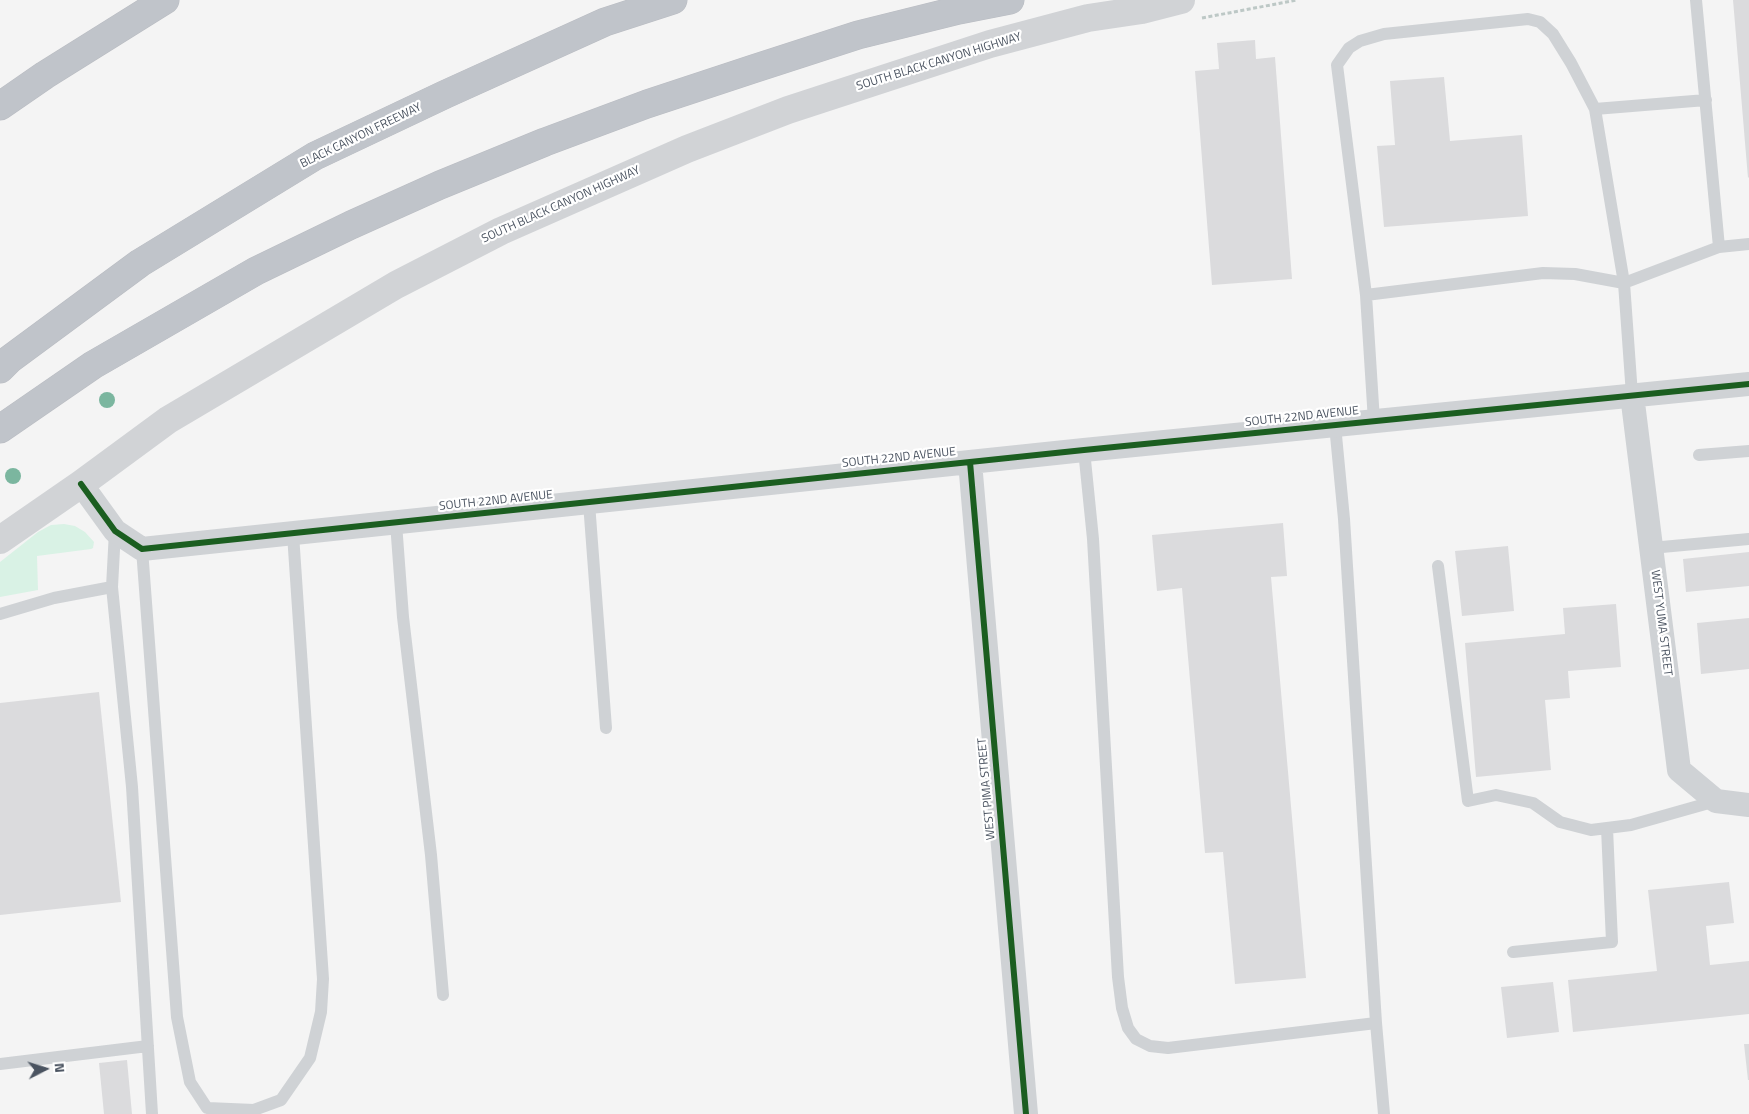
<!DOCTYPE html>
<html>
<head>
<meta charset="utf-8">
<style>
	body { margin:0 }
	#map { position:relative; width:1749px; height:1114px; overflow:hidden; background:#f4f4f4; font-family:"Titillium Web",sans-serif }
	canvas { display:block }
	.north { position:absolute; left:20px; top:1044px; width:50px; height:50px; -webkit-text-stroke:4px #fff; paint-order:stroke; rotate:85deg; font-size:14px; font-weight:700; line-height:20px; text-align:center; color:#4a5360 }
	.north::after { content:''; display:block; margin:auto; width:18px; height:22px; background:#4a5360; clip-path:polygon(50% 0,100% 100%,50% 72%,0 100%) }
</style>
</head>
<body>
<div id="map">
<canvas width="1749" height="1114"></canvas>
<div class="north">N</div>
</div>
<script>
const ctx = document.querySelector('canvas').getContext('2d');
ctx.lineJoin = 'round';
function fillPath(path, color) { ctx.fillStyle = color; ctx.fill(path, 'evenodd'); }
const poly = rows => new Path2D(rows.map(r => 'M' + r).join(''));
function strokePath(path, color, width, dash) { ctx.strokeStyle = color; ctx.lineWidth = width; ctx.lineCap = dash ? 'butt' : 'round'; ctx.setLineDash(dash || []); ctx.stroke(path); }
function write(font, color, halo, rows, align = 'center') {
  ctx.font = font + ' "Titillium Web",sans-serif'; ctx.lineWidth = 4.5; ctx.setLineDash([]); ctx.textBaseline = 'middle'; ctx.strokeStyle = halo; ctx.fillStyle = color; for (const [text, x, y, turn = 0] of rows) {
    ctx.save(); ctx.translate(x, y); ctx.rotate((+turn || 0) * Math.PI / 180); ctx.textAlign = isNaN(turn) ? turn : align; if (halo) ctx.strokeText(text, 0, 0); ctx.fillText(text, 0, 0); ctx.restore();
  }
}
const green = poly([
	[64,524,75,526,85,532,94,542,93,548,91,549,37,556,38,590,0,597,0,562,38,532,51,525]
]);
const building = poly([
	[1733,0,1749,0,1749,177,1748,178],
	[1255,40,1256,59,1275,57,1292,279,1212,285,1195,71,1219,69,1217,43],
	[1444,77,1450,141,1522,135,1528,216,1384,227,1377,146,1395,145,1390,81],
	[1283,523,1287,576,1271,577,1306,978,1235,984,1223,852,1205,853,1182,588,1157,591,1152,535],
	[1508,546,1514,611,1462,616,1455,551],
	[1749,552,1749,586,1686,592,1683,559],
	[1616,604,1621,667,1568,671,1570,698,1545,700,1551,770,1476,777,1465,643,1565,634,1563,608],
	[1749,618,1749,669,1701,674,1697,623],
	[99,692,121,902,0,915,0,703],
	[1729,882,1734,923,1706,926,1710,965,1749,961,1749,1014,1573,1032,1568,980,1657,971,1648,890],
	[1553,982,1559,1032,1507,1038,1501,987],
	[1744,1044,1749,1044,1749,1080,1748,1080],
	[127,1060,132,1114,104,1114,99,1063]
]);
const path = poly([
	[1202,18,1297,0]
]);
const service = poly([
	[1719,247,1749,244],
	[1366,295,1337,65,1349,48,1360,41,1384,34,1528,19,1540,22,1553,34,1571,63,1595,109,1706,100],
	[1632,395,1624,283,1719,247,1696,0],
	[1374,421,1366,295,1543,273,1575,274,1624,283,1595,109],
	[1084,450,1093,539,1118,977,1122,1008,1128,1028,1136,1039,1150,1046,1168,1048,1376,1023,1344,519,1335,425],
	[1699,455,1749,451],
	[589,503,606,728],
	[396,523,403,617,431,855,443,995],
	[115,531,112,587,132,787,152,1114],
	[1651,548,1749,539],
	[142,549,177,1017,190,1082,207,1108,254,1110,281,1100,310,1058,321,1012,323,979,293,534],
	[1438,566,1468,801,1496,795,1533,803,1560,822,1591,830,1631,825,1716,801],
	[0,614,54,598,112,587],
	[1513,952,1612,942,1607,828],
	[1376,1023,1384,1114],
	[0,1064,148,1046]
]);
const minor = poly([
	[1632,395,1679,770,1716,801,1749,805],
	[970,462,1026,1114],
	[81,484,115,531,142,549,1084,450,1749,384]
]);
const secondary = poly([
	[0,540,81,484,168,420,396,285,501,231,687,149,788,110,990,44,1088,18,1142,10,1181,0]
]);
const motorway = poly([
	[0,106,45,75,165,0],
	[0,369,10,359,140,263,315,156,446,94,605,22,673,0],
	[0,429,93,365,256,271,351,225,440,185,545,142,647,104,753,69,858,35,959,10,1010,0]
]);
const cycleway = poly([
	[970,462,1026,1114],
	[81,484,115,531,142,549,1084,450,1749,384]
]);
const trees = [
	[107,400],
	[13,476]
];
const streetNames = [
	["SOUTH BLACK CANYON HIGHWAY",939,62,-17],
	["BLACK CANYON FREEWAY",361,136,-26],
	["SOUTH BLACK CANYON HIGHWAY",561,205,-24],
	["SOUTH 22ND AVENUE",1302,417,-6],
	["SOUTH 22ND AVENUE",899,458,-6],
	["SOUTH 22ND AVENUE",496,501,-6],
	["WEST YUMA STREET",1661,623,83],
	["WEST PIMA STREET",987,789,-95]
];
fillPath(green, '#d9f2e5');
fillPath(building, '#dbdbdd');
strokePath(motorway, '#b9bcc2', 29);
strokePath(path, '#bdc8c6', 3, [4, 2.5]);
strokePath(service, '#cfd2d5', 12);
strokePath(minor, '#cfd2d5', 24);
strokePath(secondary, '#d1d3d6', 28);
strokePath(motorway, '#c0c4ca', 28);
strokePath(cycleway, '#1b5e20', 6);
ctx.fillStyle = '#7bb69f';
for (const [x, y] of trees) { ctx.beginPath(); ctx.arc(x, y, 8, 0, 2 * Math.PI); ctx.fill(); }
write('12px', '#4a5360', '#fff', streetNames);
</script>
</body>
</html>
